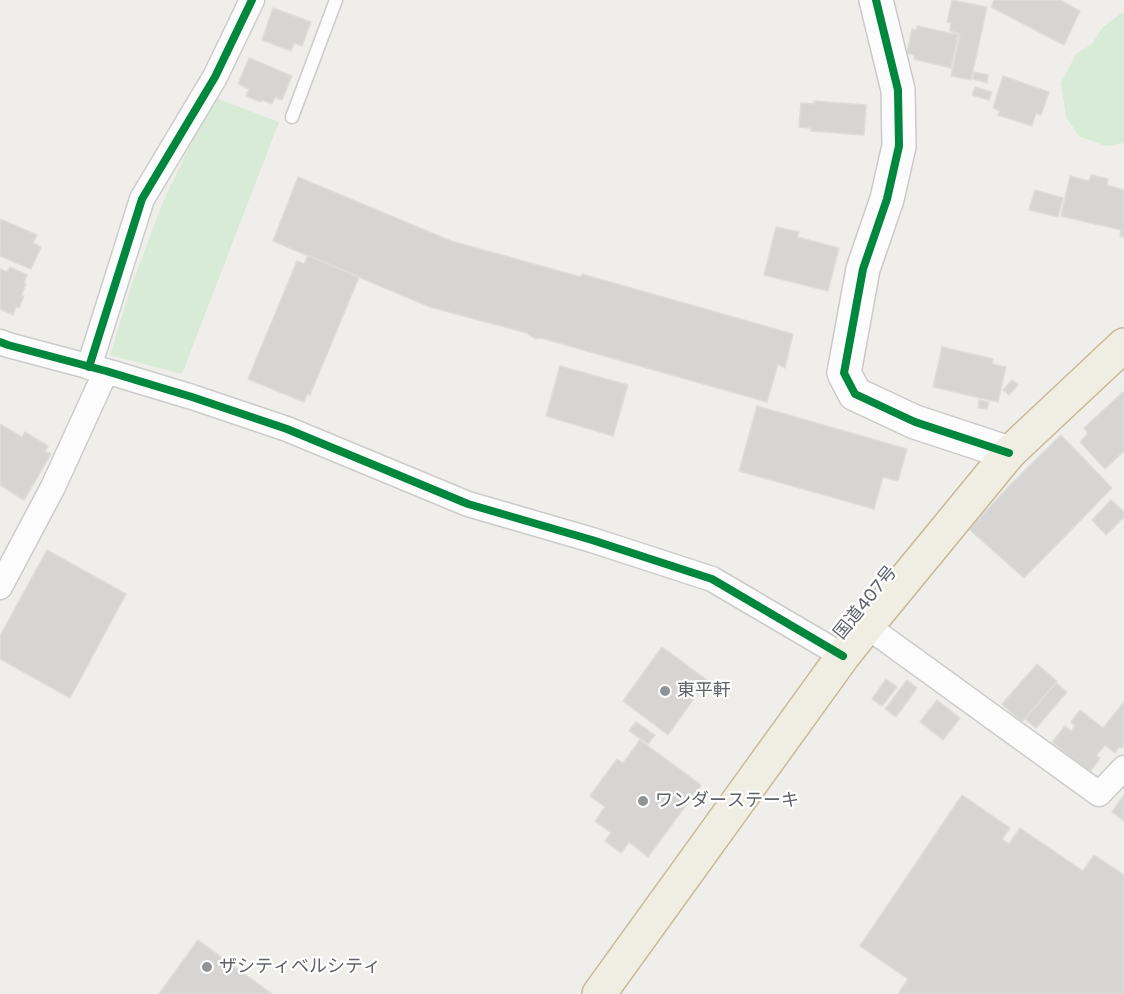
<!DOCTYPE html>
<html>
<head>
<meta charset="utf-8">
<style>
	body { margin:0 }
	canvas { display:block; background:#efeeea }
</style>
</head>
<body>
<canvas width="1124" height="994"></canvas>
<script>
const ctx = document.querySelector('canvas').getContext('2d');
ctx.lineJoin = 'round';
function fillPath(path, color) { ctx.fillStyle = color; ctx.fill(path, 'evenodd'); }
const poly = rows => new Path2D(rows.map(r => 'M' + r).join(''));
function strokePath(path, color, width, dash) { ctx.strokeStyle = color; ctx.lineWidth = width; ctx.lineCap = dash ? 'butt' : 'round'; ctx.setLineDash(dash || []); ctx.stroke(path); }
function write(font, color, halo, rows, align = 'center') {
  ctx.font = font + ' "Varela Round","Noto Sans JP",sans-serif'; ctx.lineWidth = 4.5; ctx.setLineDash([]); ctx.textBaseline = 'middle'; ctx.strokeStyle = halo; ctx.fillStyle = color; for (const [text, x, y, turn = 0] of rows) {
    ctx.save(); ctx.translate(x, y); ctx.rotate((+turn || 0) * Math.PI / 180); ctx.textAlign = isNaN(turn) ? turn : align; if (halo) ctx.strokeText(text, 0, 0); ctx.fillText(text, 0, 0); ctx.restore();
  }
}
const green = poly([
	[1123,12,1124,12,1124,143,1106,146,1079,136,1066,117,1061,83,1076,54,1092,44,1103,27],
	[213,97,279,122,182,374,110,355,131,287,163,202]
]);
const building = poly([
	[952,0,987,7,971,80,951,76,960,34,950,31,951,23,947,22,952,0],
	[994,0,1060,0,1080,11,1064,45,991,7,994,0],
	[273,8,311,22,302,46,294,43,291,51,262,40,273,8],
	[917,26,958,35,951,68,914,59,915,55,907,53,912,29,916,30,917,26],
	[249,58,292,76,282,100,275,97,272,104,262,100,261,102,246,96,249,89,238,84,249,58],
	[974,72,988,75,987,83,973,79,974,72],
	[1003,76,1049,92,1041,115,1036,113,1032,126,998,115,1000,111,993,108,1003,76],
	[975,87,992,92,989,100,972,95,975,87],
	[814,101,866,105,864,135,811,131,811,128,799,127,801,103,814,104,814,101],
	[1091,175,1108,179,1107,185,1124,190,1124,237,1120,236,1121,230,1061,216,1070,176,1089,181,1091,175],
	[298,177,451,241,581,277,582,274,793,334,785,368,778,364,767,402,541,338,535,339,527,333,430,307,273,241,298,177],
	[1035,190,1063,198,1058,217,1029,210,1035,190],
	[0,219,37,235,33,243,41,247,31,269,0,256,0,219],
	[776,227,799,232,797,237,839,248,828,291,764,275,776,227],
	[308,255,359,277,310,395,307,394,304,402,248,379,297,261,304,264,308,255],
	[10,267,27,275,24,283,26,284,21,296,24,296,19,308,16,307,13,315,0,309,0,269,7,272,10,267],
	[942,347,993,359,992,364,1006,367,998,402,933,387,942,347],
	[560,366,628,385,613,436,546,416,560,366],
	[1012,380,1018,385,1009,395,1003,390,1012,380],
	[1123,392,1124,394,1124,451,1105,469,1080,442,1088,433,1084,428,1123,392],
	[979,400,989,402,987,409,978,408,979,400],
	[757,406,907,449,898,481,883,477,874,509,739,471,757,406],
	[0,424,22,437,25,432,48,446,45,451,51,454,24,500,0,485,0,424],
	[1061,435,1112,488,1024,578,969,529,1015,480,1061,435],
	[1111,500,1124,512,1124,517,1106,535,1092,520,1111,500],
	[47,550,126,594,70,698,0,659,0,636,47,550],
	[662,647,707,680,668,735,623,701,662,647],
	[1037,664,1057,681,1022,722,1002,704,1037,664],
	[886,679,897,687,882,706,872,699,886,679],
	[907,680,917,688,896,717,885,709,907,680],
	[1056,683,1067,692,1036,728,1025,719,1056,683],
	[937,700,960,718,943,740,920,722,937,700],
	[1124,702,1124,745,1122,748,1119,747,1115,753,1105,745,1096,756,1100,758,1090,772,1052,742,1065,726,1071,731,1075,726,1071,722,1080,710,1103,728,1124,702],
	[636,722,655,735,648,744,629,731,636,722],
	[640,740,701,785,648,857,629,842,621,853,605,841,611,833,595,821,605,807,590,796,617,759,623,763,640,740],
	[962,795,1010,828,1002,839,1009,844,1020,828,1083,871,1094,855,1124,875,1124,994,898,994,908,979,860,946,962,795],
	[1124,795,1124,821,1112,812,1124,795],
	[198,940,272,994,159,994,198,940]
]);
const lane = poly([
	[292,117,336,0]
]);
const street = poly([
	[0,342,8,345,106,371,192,397,287,429,468,504,592,540,712,579,843,656],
	[89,367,142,199,215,77,252,0],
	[0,587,53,487,106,371],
	[867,626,1099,794,1124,768]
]);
const secondary = poly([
	[876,0,898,90,899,146,887,199,863,269,844,373,855,394,915,422,1009,453]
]);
const highway = poly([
	[599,994,843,656,867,626,1009,453,1124,345]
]);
const cycleway = poly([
	[876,0,898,90,899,146,887,199,863,269,844,373,855,394,915,422,1009,453],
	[0,342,8,345,106,371,192,397,287,429,468,504,592,540,712,579,843,656],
	[89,367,142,199,215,77,252,0]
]);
const markers = [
	[665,691,6,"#919496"],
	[643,801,6,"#919496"],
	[207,967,6,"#919496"]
];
const streetNames = [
	["国道407号",866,603,-51]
];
const poiNames = [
	["東平軒",677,691],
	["ワンダーステーキ",655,801],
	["ザシティベルシティ",219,967]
];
fillPath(green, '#d8ebd6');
fillPath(building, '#d6d5d3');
strokePath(building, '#deddd9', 1.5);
strokePath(lane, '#cbcccc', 15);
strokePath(street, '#cbcccc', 27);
strokePath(secondary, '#cacacb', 36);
strokePath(highway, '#c8b996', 36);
strokePath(lane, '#fdfcfc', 12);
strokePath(street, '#fdfcfc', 24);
strokePath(secondary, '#fdfcfc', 33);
strokePath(highway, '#f0ede3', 33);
strokePath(cycleway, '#00873e', 8);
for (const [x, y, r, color] of markers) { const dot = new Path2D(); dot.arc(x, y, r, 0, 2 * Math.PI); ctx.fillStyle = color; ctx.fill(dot); strokePath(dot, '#fff', 2); }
write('18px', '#5f6368', '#fff', streetNames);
write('18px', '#5f6368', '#fff', poiNames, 'left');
</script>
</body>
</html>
